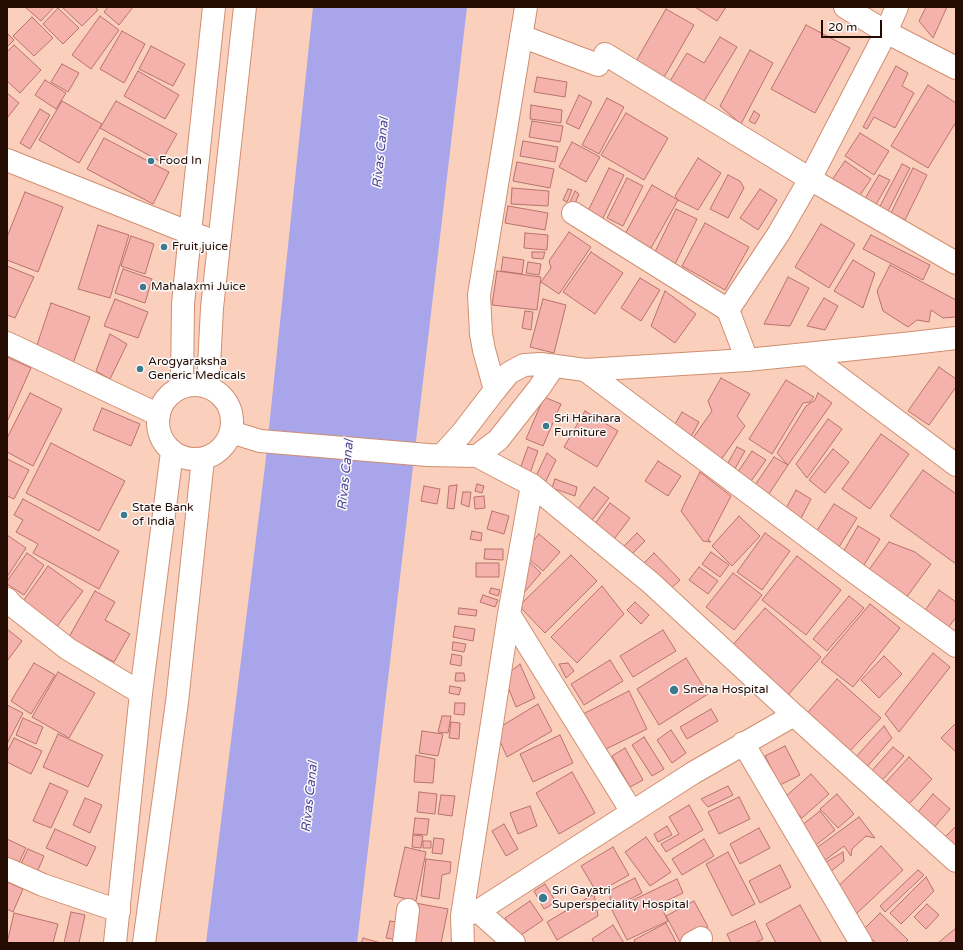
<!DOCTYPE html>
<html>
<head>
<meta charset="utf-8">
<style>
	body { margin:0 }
	#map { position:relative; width:963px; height:950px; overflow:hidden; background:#fad0bd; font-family:"Varela Round",sans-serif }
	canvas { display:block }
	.frame { position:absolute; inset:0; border:8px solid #240c03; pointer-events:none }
	.scale { position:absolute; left:821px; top:20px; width:61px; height:18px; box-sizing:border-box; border:2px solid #240c03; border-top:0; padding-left:5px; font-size:12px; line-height:14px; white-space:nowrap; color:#240c03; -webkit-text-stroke:3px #fbfbfb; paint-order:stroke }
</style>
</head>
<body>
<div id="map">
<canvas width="963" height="950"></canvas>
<div class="frame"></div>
<div class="scale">20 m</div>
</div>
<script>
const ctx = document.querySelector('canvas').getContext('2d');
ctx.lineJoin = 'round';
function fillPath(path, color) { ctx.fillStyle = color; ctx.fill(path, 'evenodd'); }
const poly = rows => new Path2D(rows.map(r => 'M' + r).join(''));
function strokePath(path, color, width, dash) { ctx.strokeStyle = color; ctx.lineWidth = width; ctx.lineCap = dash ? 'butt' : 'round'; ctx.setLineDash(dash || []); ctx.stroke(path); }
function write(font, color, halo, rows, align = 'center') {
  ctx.font = font + ' "Varela Round",sans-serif'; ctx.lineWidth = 3; ctx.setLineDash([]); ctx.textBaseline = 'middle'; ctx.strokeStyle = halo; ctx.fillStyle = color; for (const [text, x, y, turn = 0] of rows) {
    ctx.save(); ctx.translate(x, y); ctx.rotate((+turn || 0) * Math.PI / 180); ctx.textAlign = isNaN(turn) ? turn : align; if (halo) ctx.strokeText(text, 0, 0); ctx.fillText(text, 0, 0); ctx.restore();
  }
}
const water = poly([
	[313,7,467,7,357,943,206,943,265,466]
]);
const building = poly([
	[25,7,54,7,41,21,25,7],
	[62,7,95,7,98,10,82,26,62,7],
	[108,7,133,7,119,25,104,12,108,7],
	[695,7,726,7,717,21,695,7],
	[926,7,947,7,933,38,919,21,926,7],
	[58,8,79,28,63,44,43,24,58,8],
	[666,9,694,25,663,79,635,63,666,9],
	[100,16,119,30,91,69,72,55,100,16],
	[32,17,53,38,34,56,13,36,32,17],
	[806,25,850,48,815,113,771,89,806,25],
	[122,31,145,44,124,83,100,69,122,31],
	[7,33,14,40,7,47,7,33],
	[720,37,737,47,701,106,667,86,687,53,704,63,720,37],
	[14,45,41,70,20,93,7,81,7,52,14,45],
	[151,46,185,64,173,86,139,69,151,46],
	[750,50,773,63,741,124,720,106,750,50],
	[62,64,79,73,68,92,51,82,62,64],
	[896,66,908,73,902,86,914,93,895,128,874,117,867,129,863,127,896,66],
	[138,71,179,95,165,119,124,96,138,71],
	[537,77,567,82,565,97,534,92,537,77],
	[45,80,66,93,56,109,35,95,45,80],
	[928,85,956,103,956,122,928,168,891,146,928,85],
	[7,93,19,103,7,118,7,93],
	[579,95,592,102,579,129,566,123,579,95],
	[607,98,624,107,599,154,582,145,607,98],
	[62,101,102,124,79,163,39,140,62,101],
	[116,101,177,134,161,162,100,128,116,101],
	[531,105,562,110,561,123,530,119,531,105],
	[40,109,50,115,30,149,20,143,40,109],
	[754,111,760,115,755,124,749,121,754,111],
	[626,113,668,138,644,180,601,155,626,113],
	[532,121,563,126,560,142,529,137,532,121],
	[860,133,889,151,874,175,845,156,860,133],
	[104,138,169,172,153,204,87,169,104,138],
	[523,141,558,147,555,162,520,156,523,141],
	[572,142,600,157,586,182,559,167,572,142],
	[698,158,721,173,698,210,678,200,675,196,698,158],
	[845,161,871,179,856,201,829,184,845,161],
	[517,162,554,169,550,188,513,181,517,162],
	[902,164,910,168,886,215,878,210,902,164],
	[609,168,624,175,601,222,588,211,609,168],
	[913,168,927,175,905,220,891,213,913,168],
	[728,175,740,181,744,188,728,218,710,209,728,175],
	[879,175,890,180,874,208,863,202,879,175],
	[627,178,643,186,623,226,607,218,627,178],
	[652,185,678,200,651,248,625,234,652,185],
	[512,188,549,191,548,206,511,204,512,188],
	[568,189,572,190,567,202,563,200,568,189],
	[760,189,777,200,758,230,740,218,760,189],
	[575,191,579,194,574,206,569,204,575,191],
	[25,192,63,207,38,272,7,260,7,237,25,192],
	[508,206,548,213,545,230,505,223,508,206],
	[676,209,697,219,675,264,654,254,676,209],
	[705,223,749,247,725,290,682,266,705,223],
	[821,224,855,244,829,288,795,267,821,224],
	[98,225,129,235,110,298,78,289,98,225],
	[569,232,591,247,559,294,541,282,551,268,549,261,569,232],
	[525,233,548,235,547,250,524,248,525,233],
	[871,235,930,265,923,280,863,249,871,235],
	[131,236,154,244,145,274,121,266,131,236],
	[532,252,545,252,543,259,532,258,532,252],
	[591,252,623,273,595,314,563,292,591,252],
	[503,257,524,260,522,274,501,271,503,257],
	[853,260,875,273,863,308,834,291,853,260],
	[528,262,541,264,539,275,526,273,528,262],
	[890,265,956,300,956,317,943,318,931,310,929,322,917,320,908,327,883,311,877,291,890,265],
	[7,266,34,277,15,318,7,315,7,266],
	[123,269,152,279,145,303,115,293,123,269],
	[497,271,541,277,537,310,492,305,497,271],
	[788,277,809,288,790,326,764,324,788,277],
	[640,278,660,290,641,321,621,308,640,278],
	[665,291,696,314,675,343,651,326,665,291],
	[824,298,838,306,825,330,807,326,824,298],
	[115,299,148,312,138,338,104,326,115,299],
	[543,299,566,305,554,353,530,347,543,299],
	[51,303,90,317,72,366,36,348,51,303],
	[525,311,533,312,531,330,522,328,525,311],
	[110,334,127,344,110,379,96,371,110,334],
	[7,357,31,368,7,422,7,357],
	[939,367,956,379,956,387,929,425,908,411,939,367],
	[721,378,750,394,737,416,745,426,710,475,681,455,712,411,708,401,721,378],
	[786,380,814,397,810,402,803,403,772,454,749,439,786,380],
	[30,393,62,409,33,466,7,452,7,438,30,393],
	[818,393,832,403,788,465,777,453,806,406,815,400,818,393],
	[544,397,561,404,543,446,526,439,544,397],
	[102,408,140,424,131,446,93,430,102,408],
	[585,411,618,431,597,467,564,447,585,411],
	[682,412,699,422,685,448,667,438,682,412],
	[828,419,842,429,807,478,796,464,828,419],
	[881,434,909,454,870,509,842,489,881,434],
	[51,443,125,481,99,531,26,493,51,443],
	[528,447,538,451,530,473,521,466,528,447],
	[737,447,745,451,728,481,720,477,737,447],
	[833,449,849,462,825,493,809,480,833,449],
	[752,451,766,460,742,494,729,485,752,451],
	[547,453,556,460,545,483,535,478,547,453],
	[774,457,788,465,759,509,745,500,774,457],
	[7,459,29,470,14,499,7,496,7,459],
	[658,461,681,476,668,496,645,481,658,461],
	[923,470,956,494,956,564,890,516,923,470],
	[700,472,731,496,708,540,711,542,703,541,681,511,700,472],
	[555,479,577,487,575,496,552,488,555,479],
	[477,484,484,486,482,493,475,491,477,484],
	[457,485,454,509,447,508,449,486,457,485],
	[424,486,440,489,437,504,421,501,424,486],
	[594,487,609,498,589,524,575,513,594,487],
	[796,490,811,499,797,526,784,512,796,490],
	[463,492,471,492,469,507,461,504,463,492],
	[484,496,485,508,475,509,474,497,484,496],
	[23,499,119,551,99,589,33,553,38,544,16,532,23,520,14,515,23,499],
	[610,503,630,518,612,542,592,528,610,503],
	[834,504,857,518,832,558,809,543,834,504],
	[492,511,509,516,504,534,487,529,492,511],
	[739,516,760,536,732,566,712,546,739,516],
	[858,526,880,539,859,573,838,561,858,526],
	[472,531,482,533,481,541,470,539,472,531],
	[637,533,645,541,629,557,621,549,637,533],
	[765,533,790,551,762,590,737,572,765,533],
	[539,534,560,552,543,571,523,554,539,534],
	[7,535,26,548,7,577,7,535],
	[889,542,915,552,931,564,900,606,863,578,889,542],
	[485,549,503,549,503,560,484,559,485,549],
	[711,552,729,565,720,577,702,564,711,552],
	[27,553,44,565,24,595,7,584,7,581,27,553],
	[654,553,680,580,666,593,639,568,654,553],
	[571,555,597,581,545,633,519,606,571,555],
	[523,556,541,573,515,603,523,556],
	[797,556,841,590,806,635,762,600,797,556],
	[476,563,499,563,499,577,476,577,476,563],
	[48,566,83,591,55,629,21,604,48,566],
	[699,567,718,581,708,594,689,580,699,567],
	[733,573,762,595,734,630,706,607,733,573],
	[602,586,624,614,577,663,551,637,602,586],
	[491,588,500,590,498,596,489,593,491,588],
	[939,590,956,602,956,617,939,641,920,618,939,590],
	[95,591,115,602,105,620,130,634,114,662,69,637,95,591],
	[483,595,498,600,495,607,480,602,483,595],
	[849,596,864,608,827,651,813,639,849,596],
	[635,602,649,615,641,624,627,610,635,602],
	[870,604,900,628,853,687,821,662,870,604],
	[459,608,477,610,476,616,458,614,459,608],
	[765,608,821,657,788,695,732,646,765,608],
	[455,626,475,629,473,641,453,637,455,626],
	[7,629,22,641,7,661,7,629],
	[663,630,676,651,633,677,620,656,663,630],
	[453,642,466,644,464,652,452,650,453,642],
	[933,653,950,667,899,732,885,714,933,653],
	[452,654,462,656,461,666,450,664,452,654],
	[884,656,902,674,879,698,861,680,884,656],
	[686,658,708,694,659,725,637,689,686,658],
	[610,660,623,681,584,705,571,684,610,660],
	[34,663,55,675,31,714,11,701,34,663],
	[568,663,574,671,566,678,559,664,568,663],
	[520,664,535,698,516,707,504,677,520,664],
	[58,672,95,693,69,738,32,717,58,672],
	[456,673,464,673,465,681,455,681,456,673],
	[837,679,881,718,846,755,803,718,837,679],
	[450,686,461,688,459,695,449,693,450,686],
	[629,691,647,729,602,751,583,714,629,691],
	[455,703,465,703,464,715,454,714,455,703],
	[538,704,552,731,507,757,495,730,538,704],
	[7,705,23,713,7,744,7,705],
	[711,709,718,721,687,739,680,727,711,709],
	[442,716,451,716,448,733,438,732,442,716],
	[23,718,43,727,36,744,16,735,23,718],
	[451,722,460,723,459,739,449,738,451,722],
	[956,723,956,752,941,738,956,723],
	[884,726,892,738,865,769,854,759,884,726],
	[671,730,686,753,672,763,657,740,671,730],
	[422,731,443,734,438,756,419,753,422,731],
	[58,734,103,755,88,787,43,767,58,734],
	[560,735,573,763,533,782,520,754,560,735],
	[644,737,664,769,652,776,632,745,644,737],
	[14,738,42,751,31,774,7,762,7,752,14,738],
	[785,746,800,775,780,785,765,756,785,746],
	[893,747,904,756,878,785,868,775,893,747],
	[625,748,643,780,630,787,612,756,625,748],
	[416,755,435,759,433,783,414,782,416,755],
	[909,757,932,779,909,804,886,782,909,757],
	[572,772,595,813,559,834,536,793,572,772],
	[811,774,829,794,802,818,784,798,811,774],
	[50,783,68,791,51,828,33,821,50,783],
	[728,786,733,795,708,807,701,799,728,786],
	[419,792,437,794,435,814,417,812,419,792],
	[837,794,854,814,838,828,820,809,837,794],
	[933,794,950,809,930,832,913,818,933,794],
	[441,795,455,796,452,816,438,814,441,795],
	[739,797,750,819,719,834,708,812,739,797],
	[85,798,102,805,90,833,73,825,85,798],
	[689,805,703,830,666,852,661,844,679,834,669,817,689,805],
	[530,806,537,826,518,834,510,813,530,806],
	[820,811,835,830,816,845,801,826,820,811],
	[859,817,875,838,866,836,852,849,851,856,844,846,820,864,811,852,859,817],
	[415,818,429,819,427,835,413,834,415,818],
	[504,824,518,849,506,856,492,831,504,824],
	[667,826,672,835,658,842,654,834,667,826],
	[956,826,956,856,940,842,956,826],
	[759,828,770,848,740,864,730,844,759,828],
	[55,829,96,847,87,866,46,848,55,829],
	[413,835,423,836,421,848,412,847,413,835],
	[646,837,671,872,650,886,625,852,646,837],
	[434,838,444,839,442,854,432,853,434,838],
	[7,839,26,848,16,869,7,865,7,839],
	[704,839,714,856,682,875,672,859,704,839],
	[423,841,431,841,431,848,423,848,423,841],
	[881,846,903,870,856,914,834,890,881,846],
	[405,847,426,852,416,901,394,896,405,847],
	[613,847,629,875,597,893,581,866,613,847],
	[28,849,44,856,35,877,18,870,28,849],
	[728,852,755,904,732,916,706,864,728,852],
	[843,852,844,861,830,872,826,862,843,852],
	[426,859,451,862,450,873,442,875,439,899,421,896,426,859],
	[780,865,791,887,760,903,749,881,780,865],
	[918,870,924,875,885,912,880,906,918,870],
	[926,877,934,891,901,924,890,913,926,877],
	[635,878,642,893,612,908,609,891,635,878],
	[677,879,683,893,660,904,668,921,627,940,612,910,677,879],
	[7,882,23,889,13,912,7,909,7,882],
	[545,884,556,902,544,909,534,891,545,884],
	[594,894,598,916,557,940,547,922,594,894],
	[530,901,543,920,518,937,505,918,530,901],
	[694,901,708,927,680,942,666,916,694,901],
	[415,903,448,909,441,943,406,943,415,903],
	[927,904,939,915,926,929,914,917,927,904],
	[800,905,821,942,819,943,776,943,766,924,800,905],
	[71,912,85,915,79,943,64,943,71,912],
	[14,913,58,924,53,943,7,943,14,913],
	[880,913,908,940,905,943,876,943,863,930,880,913],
	[390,921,409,924,406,941,386,938,390,921],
	[755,921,763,939,755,943,731,943,727,934,755,921],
	[666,923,676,942,674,943,635,943,634,940,666,923],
	[613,925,624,943,594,943,592,939,613,925],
	[956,928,956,943,938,943,956,928],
	[363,938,381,943,361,943,363,938]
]);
const minor = poly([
	[845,7,886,32,897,7],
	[521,36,598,65],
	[605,54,810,179,956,263],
	[573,213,728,310],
	[7,343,159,415],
	[808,354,956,465],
	[747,360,728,310,779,233,810,179,886,32,956,68],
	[585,370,853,571,956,646],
	[495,390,484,350,481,334,479,295,526,7],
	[477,456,532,485,509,614,462,916,478,911,693,773,794,715,956,861],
	[532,485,651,583,794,715],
	[7,599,13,606,68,649,141,693],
	[509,614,632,812],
	[743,743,861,943],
	[7,869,43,885,119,911],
	[478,911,514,943],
	[462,916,463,943],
	[404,943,408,910],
	[692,943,701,938]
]);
const tertiary = poly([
	[7,160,190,233,203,237],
	'158 422a37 37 0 1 1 74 0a37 37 0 1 1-74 0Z',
	[182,386,183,304,190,233,214,7],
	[208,386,212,308,245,7],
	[231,432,260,441,428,455,477,456,498,440,539,388,554,366],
	[442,455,462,433,495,390,509,373,524,365,541,364,585,370,747,360,913,343,956,338],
	[115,943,141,693,172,452],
	[144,943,177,702,203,459]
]);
const markers = [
	[151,161,4,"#3d7a90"],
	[164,247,4,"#3d7a90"],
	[143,287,4,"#3d7a90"],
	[140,369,4,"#3d7a90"],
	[546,426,4,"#3d7a90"],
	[124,515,4,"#3d7a90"],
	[674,690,5,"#3d7a90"],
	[543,898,5,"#3d7a90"]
];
const poiNames = [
	["Food In",159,161],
	["Fruit juice",172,247],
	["Mahalaxmi Juice",151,287],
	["Arogyaraksha",148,362],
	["Generic Medicals",148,376],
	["Sri Harihara",554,419],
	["Furniture",554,433],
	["State Bank",132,508],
	["of India",132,522],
	["Sneha Hospital",683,690],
	["Sri Gayatri",552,891],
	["Superspeciality Hospital",552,905]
];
const waterNames = [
	["Rivas Canal",381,153,-84],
	["Rivas Canal",346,475,-84],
	["Rivas Canal",310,797,-84]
];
fillPath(water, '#a8a5eb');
fillPath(building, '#f5b1ab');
strokePath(building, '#b9726c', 1);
strokePath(minor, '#d08e70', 24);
strokePath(tertiary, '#d08e70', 24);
strokePath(minor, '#fff', 22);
strokePath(tertiary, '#fff', 22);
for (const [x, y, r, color] of markers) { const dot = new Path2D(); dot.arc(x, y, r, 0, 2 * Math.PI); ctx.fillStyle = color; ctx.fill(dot); strokePath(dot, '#fbfbfb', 1.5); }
write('12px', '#240c03', '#fbfbfb', poiNames, 'left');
write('italic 13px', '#4f4597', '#fbfbfb', waterNames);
</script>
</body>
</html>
